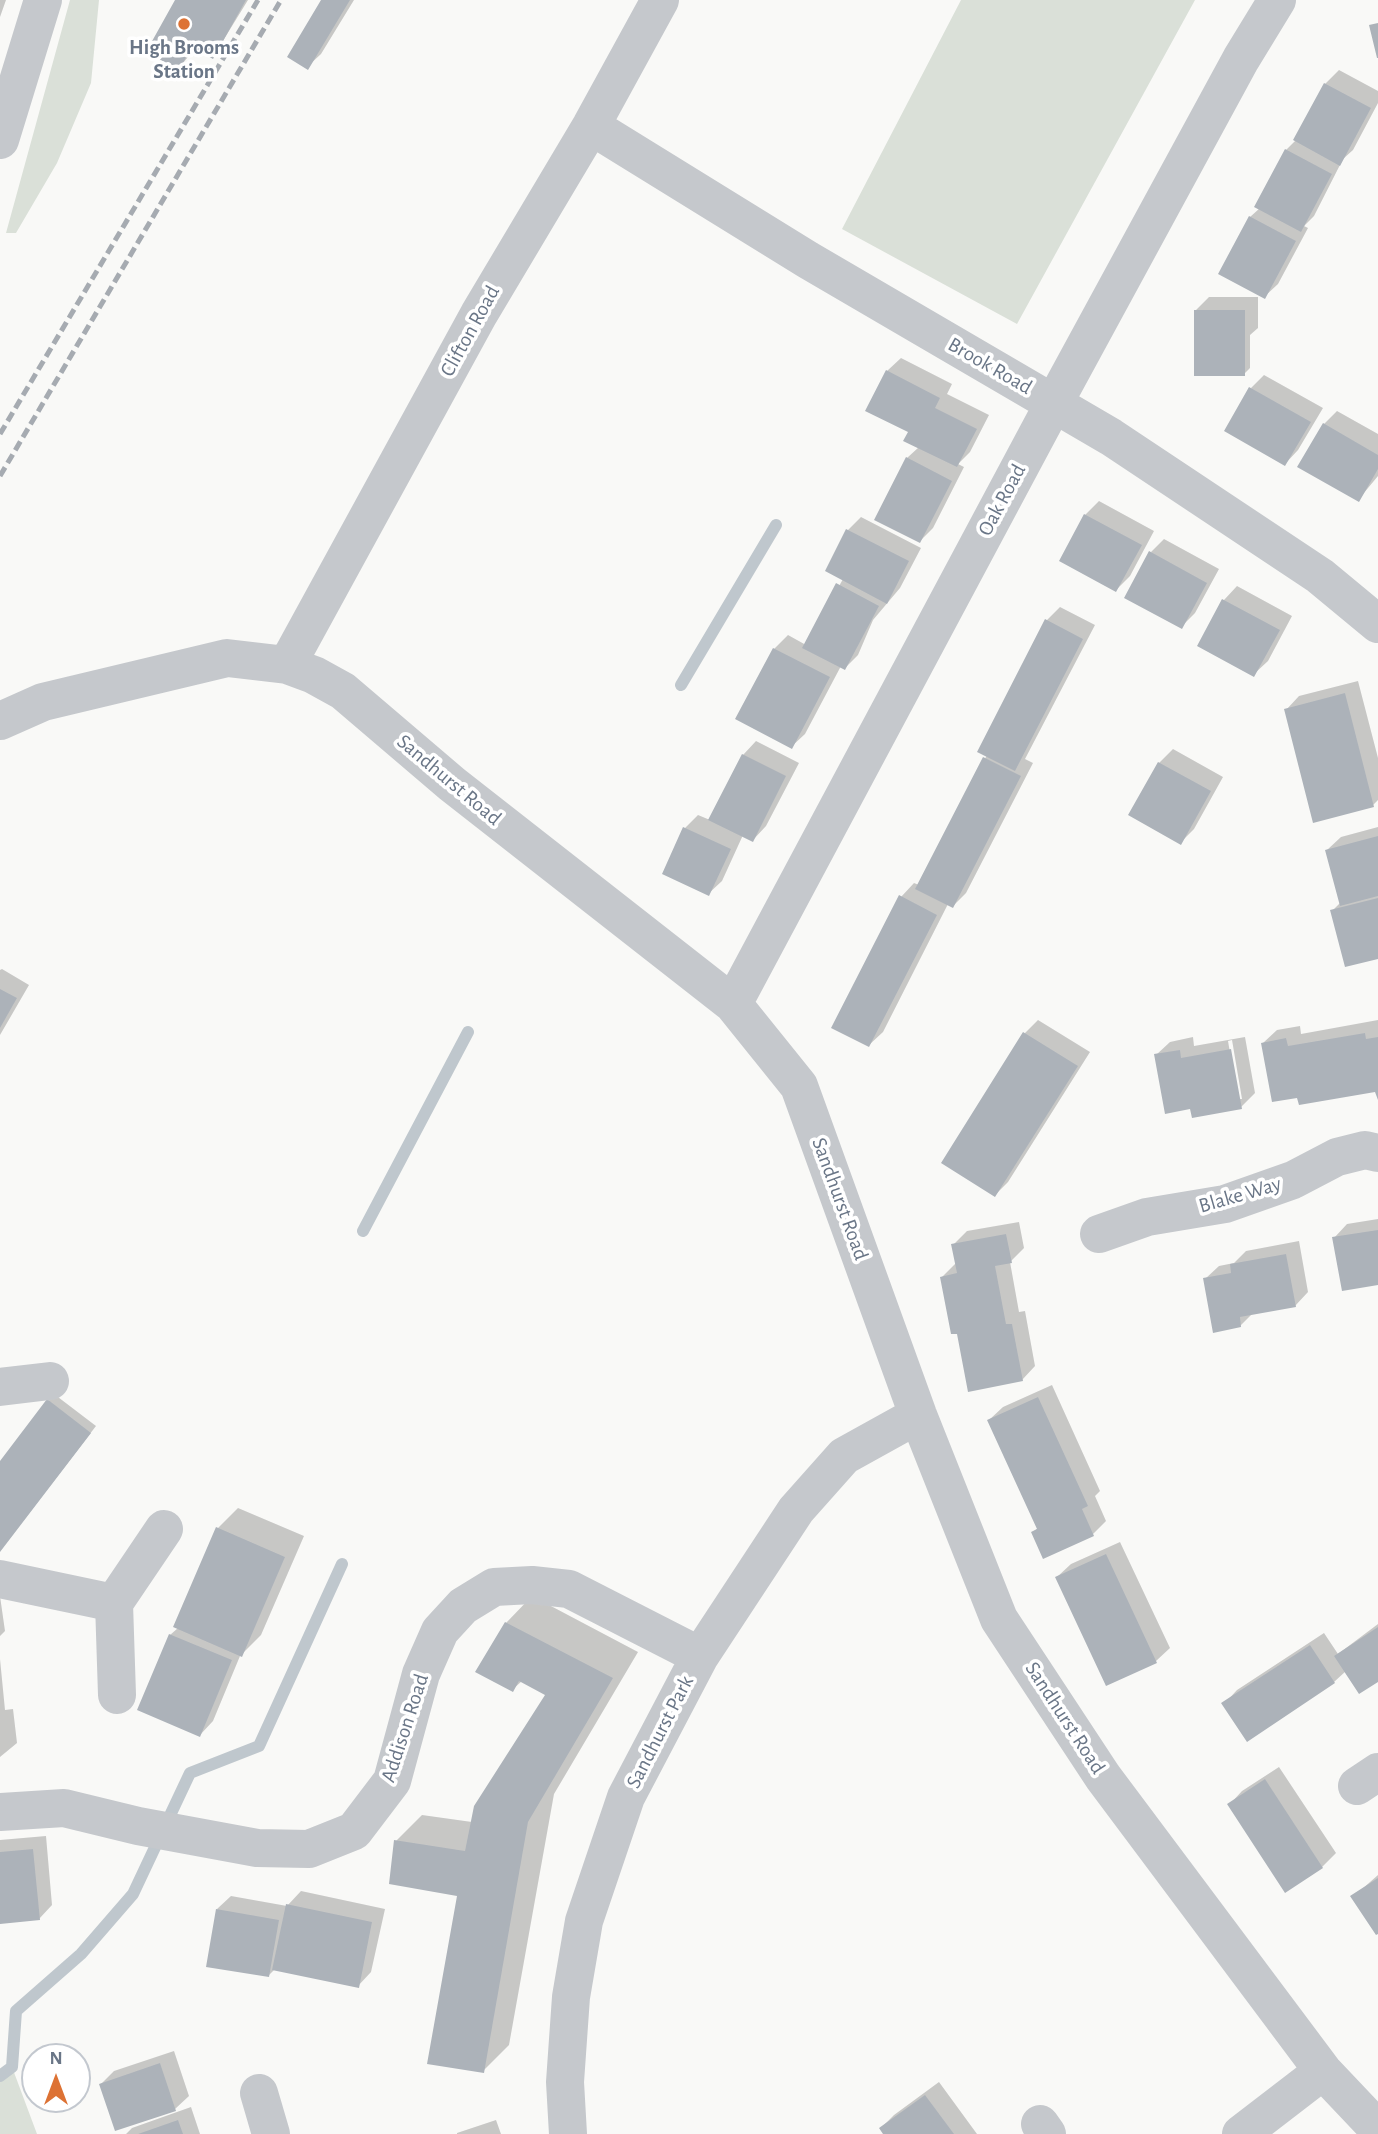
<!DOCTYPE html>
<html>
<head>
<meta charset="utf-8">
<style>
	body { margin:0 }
	#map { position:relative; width:1378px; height:2134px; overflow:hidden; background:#f9f9f7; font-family:"Alegreya Sans",sans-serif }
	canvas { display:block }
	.north { position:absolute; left:21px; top:2043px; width:70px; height:70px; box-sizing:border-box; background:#fff; border:2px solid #c3c8cf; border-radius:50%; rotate:0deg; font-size:19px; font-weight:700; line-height:28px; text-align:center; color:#6a7687 }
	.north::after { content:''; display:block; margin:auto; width:24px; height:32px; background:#dd7234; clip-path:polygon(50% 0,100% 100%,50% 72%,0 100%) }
</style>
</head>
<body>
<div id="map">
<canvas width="1378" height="2134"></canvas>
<div class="north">N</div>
</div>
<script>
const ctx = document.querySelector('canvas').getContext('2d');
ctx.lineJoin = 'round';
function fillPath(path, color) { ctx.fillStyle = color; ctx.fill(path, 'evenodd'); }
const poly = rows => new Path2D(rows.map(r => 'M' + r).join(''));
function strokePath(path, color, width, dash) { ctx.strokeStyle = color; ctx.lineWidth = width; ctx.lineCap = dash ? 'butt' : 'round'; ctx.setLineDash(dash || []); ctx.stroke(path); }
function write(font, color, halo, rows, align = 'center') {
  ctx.font = font + ' "Alegreya Sans",sans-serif'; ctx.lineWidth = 7; ctx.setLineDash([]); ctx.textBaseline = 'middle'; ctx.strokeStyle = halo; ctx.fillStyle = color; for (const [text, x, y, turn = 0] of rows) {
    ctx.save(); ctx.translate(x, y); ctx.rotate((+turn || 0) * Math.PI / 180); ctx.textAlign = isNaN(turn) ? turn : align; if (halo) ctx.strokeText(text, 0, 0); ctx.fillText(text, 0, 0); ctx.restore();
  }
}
const green = poly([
	[70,0,99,0,91,83,57,163,16,233,6,233],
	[961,0,1195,0,1017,324,842,229],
	[12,2067,37,2134,0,2134,0,2080]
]);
const shadow = poly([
	[0,0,6,0,0,17],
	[177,0,248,0,213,57,196,47,179,68],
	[323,0,354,0,321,54,307,67],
	[1339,70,1378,91,1378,103,1353,150,1343,159,1314,216,1304,226,1308,228,1278,284,1264,297,1250,217,1260,208,1286,150,1296,140,1325,84],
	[1209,297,1258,297,1258,328,1250,335,1250,368,1244,374,1196,310],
	[901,358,952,384,947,394,989,415,970,452,958,464,964,467,933,528,920,541,907,458,919,447,887,371],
	[1264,375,1323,408,1298,450,1285,464,1251,388],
	[1337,411,1378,434,1378,476,1358,500,1324,424],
	[1099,501,1154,531,1130,576,1116,590,1085,515],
	[861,517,921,548,900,588,873,620,858,655,845,668,841,666,805,734,791,747,774,649,788,635,806,645,843,579,848,530],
	[1164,539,1219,569,1195,613,1181,627,1151,552],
	[1237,586,1292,616,1268,661,1254,674,1199,645,1224,600],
	[1060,607,1095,625,1025,759,1033,763,966,893,953,906,948,904,883,1032,869,1045,901,897,914,883,919,885,987,755,1047,620],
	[1358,681,1378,758,1378,800,1373,805,1286,710,1299,696],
	[756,741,799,763,766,826,753,840,743,835,722,881,708,894,685,828,698,815,710,820,743,755],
	[1173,749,1223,777,1194,829,1181,842,1159,763],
	[1378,827,1378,957,1332,911,1341,902,1327,850,1341,837],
	[2,969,29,985,0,1035,0,970],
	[1038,1020,1090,1052,1008,1182,995,1195,943,1163,1025,1033],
	[1378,1020,1378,1097,1377,1090,1298,1096,1263,1043,1277,1030,1300,1026,1301,1034],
	[1193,1037,1194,1046,1245,1037,1255,1093,1241,1107,1192,1107,1156,1055,1170,1042],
	[1232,1040,1242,1099,1238,1099,1228,1041],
	[1378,1219,1378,1283,1334,1238,1347,1224],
	[1019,1222,1024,1248,1010,1262,1019,1312,1025,1311,1035,1366,1022,1380,958,1332,942,1277,956,1263,953,1245,967,1231],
	[1299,1241,1308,1292,1295,1306,1253,1313,1240,1326,1205,1279,1219,1266,1234,1263,1246,1251],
	[1052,1385,1100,1491,1095,1496,1106,1521,1093,1534,1033,1532,1038,1528,989,1420,1003,1407],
	[54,1394,96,1426,6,1543,0,1464],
	[238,1508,304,1536,261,1635,240,1656,213,1721,200,1735,170,1635,178,1628,218,1528],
	[1120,1542,1170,1648,1156,1661,1107,1684,1057,1577,1071,1564],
	[0,1596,5,1631,0,1636],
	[532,1596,638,1652,554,1794,509,2045,483,2071,459,1895,396,1841,422,1815,472,1822,548,1694,522,1681,512,1690,506,1623],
	[1378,1624,1378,1680,1346,1671,1334,1682,1247,1739,1224,1704,1237,1690,1324,1633,1338,1654],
	[0,1659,5,1710,13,1709,17,1743,0,1757],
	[1279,1767,1336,1853,1322,1867,1285,1891,1229,1805,1242,1791],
	[46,1836,52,1905,39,1919,0,1922,0,1840],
	[1378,1875,1378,1932,1353,1897],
	[301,1891,385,1909,371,1972,358,1986,275,1969,268,1976,217,1909,231,1896,287,1906],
	[174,2051,189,2096,175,2109,116,2129,101,2084,114,2071],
	[939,2082,977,2134,885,2134,881,2128,894,2115],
	[191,2107,200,2134,126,2134,132,2128],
	[496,2120,501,2134,457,2134,457,2133]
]);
const stream = poly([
	[681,685,776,525],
	[363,1231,468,1032],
	[0,2076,12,2067,16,2011,81,1954,133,1894,190,1773,259,1746,342,1564]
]);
const building = poly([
	[175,0,246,0,213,59,192,47,179,70,146,52],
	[321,0,350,0,308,70,287,57],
	[1378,23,1378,58,1377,58,1369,25],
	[1324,83,1371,108,1340,166,1293,140],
	[1285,149,1332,174,1301,232,1254,207],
	[1249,216,1296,241,1265,299,1218,274],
	[1194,310,1245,310,1245,376,1194,376],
	[886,370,940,398,935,408,977,429,957,467,903,441,908,432,865,411],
	[1249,387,1311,422,1285,466,1224,431],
	[1323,423,1378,455,1378,469,1359,502,1297,467],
	[906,457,952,481,920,543,874,520],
	[1084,514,1142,545,1116,592,1059,561],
	[846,529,909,561,887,604,825,571],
	[1149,551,1207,583,1182,629,1124,598],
	[836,583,879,606,845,670,802,648],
	[1222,599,1280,630,1254,677,1197,646],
	[1045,619,1083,639,1015,771,977,752],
	[773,648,830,677,792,749,735,719],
	[1345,693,1374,807,1313,823,1284,709],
	[742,754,786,776,753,842,708,820],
	[983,757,1021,776,953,908,915,889],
	[1158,762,1211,791,1181,845,1128,815],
	[683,827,731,849,709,896,662,874],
	[1378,836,1378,896,1340,906,1325,850],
	[899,895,937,915,869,1047,831,1028],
	[1378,898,1378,959,1345,967,1330,910],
	[0,989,17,998,0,1028],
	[1023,1032,1078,1066,995,1197,941,1163],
	[1365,1033,1366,1039,1378,1037,1378,1100,1375,1092,1299,1105,1297,1098,1272,1102,1261,1043,1286,1038,1288,1046],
	[1231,1049,1242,1109,1192,1118,1190,1109,1165,1114,1154,1054,1180,1050,1181,1058],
	[1378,1230,1378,1285,1342,1291,1332,1237],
	[1006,1234,1012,1263,995,1266,1006,1324,1012,1324,1023,1381,968,1392,957,1334,951,1334,940,1277,957,1273,951,1244],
	[1286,1254,1296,1307,1240,1317,1241,1327,1213,1333,1203,1278,1231,1273,1230,1264],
	[1038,1397,1088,1506,1082,1509,1094,1536,1043,1559,1031,1532,1037,1529,987,1420],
	[47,1399,91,1433,0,1552,0,1461],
	[216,1527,285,1557,242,1657,173,1627],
	[1106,1554,1157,1663,1106,1686,1055,1577],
	[505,1622,613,1678,528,1822,484,2073,427,2064,457,1896,389,1884,394,1840,465,1851,474,1806,545,1695,519,1681,513,1692,475,1672],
	[1378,1627,1378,1682,1359,1694,1334,1656],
	[169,1634,232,1660,200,1737,137,1710],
	[1310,1645,1335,1683,1247,1742,1221,1703],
	[1265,1779,1323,1868,1285,1893,1227,1804],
	[33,1849,40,1920,0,1924,0,1852],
	[1378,1878,1378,1934,1376,1935,1350,1896],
	[286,1904,372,1922,359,1988,272,1970],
	[216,1909,279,1920,269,1977,206,1967],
	[160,2063,176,2111,115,2131,99,2084],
	[925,2095,954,2134,883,2134,879,2128],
	[178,2120,183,2134,138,2134]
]);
const minor = poly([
	[591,126,808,260,1111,437,1320,576,1378,624],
	[0,140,43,0],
	[287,665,479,314,591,126,660,0],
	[0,721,43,702,227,658,287,665,314,675,343,691,452,784,733,1004,799,1086,918,1415,999,1619,1103,1777,1323,2071,1378,2129],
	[733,1004,1054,403,1241,59,1277,0],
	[1099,1234,1147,1217,1225,1204,1293,1180,1337,1157,1365,1150,1378,1153],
	[0,1387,50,1381],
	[0,1579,114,1603],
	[117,1695,114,1603,164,1529],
	[1357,1786,1378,1772],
	[0,1812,64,1808,138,1826,257,1848,309,1849,354,1831,392,1781,421,1674,440,1631,463,1606,494,1587,532,1585,569,1589,700,1656],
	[259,2093,271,2134],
	[1040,2124,1047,2134],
	[568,2134,565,2082,571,1997,584,1921,626,1797,700,1656,796,1510,844,1456,918,1415],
	[1241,2134,1323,2071]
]);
const rail = poly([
	[0,434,258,0],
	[0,476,281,0]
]);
const markers = [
	[184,24,7,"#dd7234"]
];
const poiNames = [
	["High Brooms",184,48],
	["Station",184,72]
];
const streetNames = [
	["Clifton Road",470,331,-61],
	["Brook Road",990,366,30],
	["Oak Road",1002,500,-62],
	["Sandhurst Road",449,780,40],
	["Blake Way",1240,1195,-16],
	["Sandhurst Road",840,1199,70],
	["Sandhurst Road",1065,1718,57],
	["Addison Road",405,1728,-72],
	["Sandhurst Park",660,1732,-63]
];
fillPath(green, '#dae0d8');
fillPath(shadow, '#0003');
strokePath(stream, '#bfc7cd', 12);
fillPath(building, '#acb2b9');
strokePath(minor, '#c5c8cc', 38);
strokePath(rail, '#a6abb1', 5, [10, 5]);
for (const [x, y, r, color] of markers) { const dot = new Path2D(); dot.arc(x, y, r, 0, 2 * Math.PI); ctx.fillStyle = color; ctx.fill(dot); strokePath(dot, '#fff', 2.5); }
write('bold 21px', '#6a7687', '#fff', poiNames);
write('21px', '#6a7687', '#fff', streetNames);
</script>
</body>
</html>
